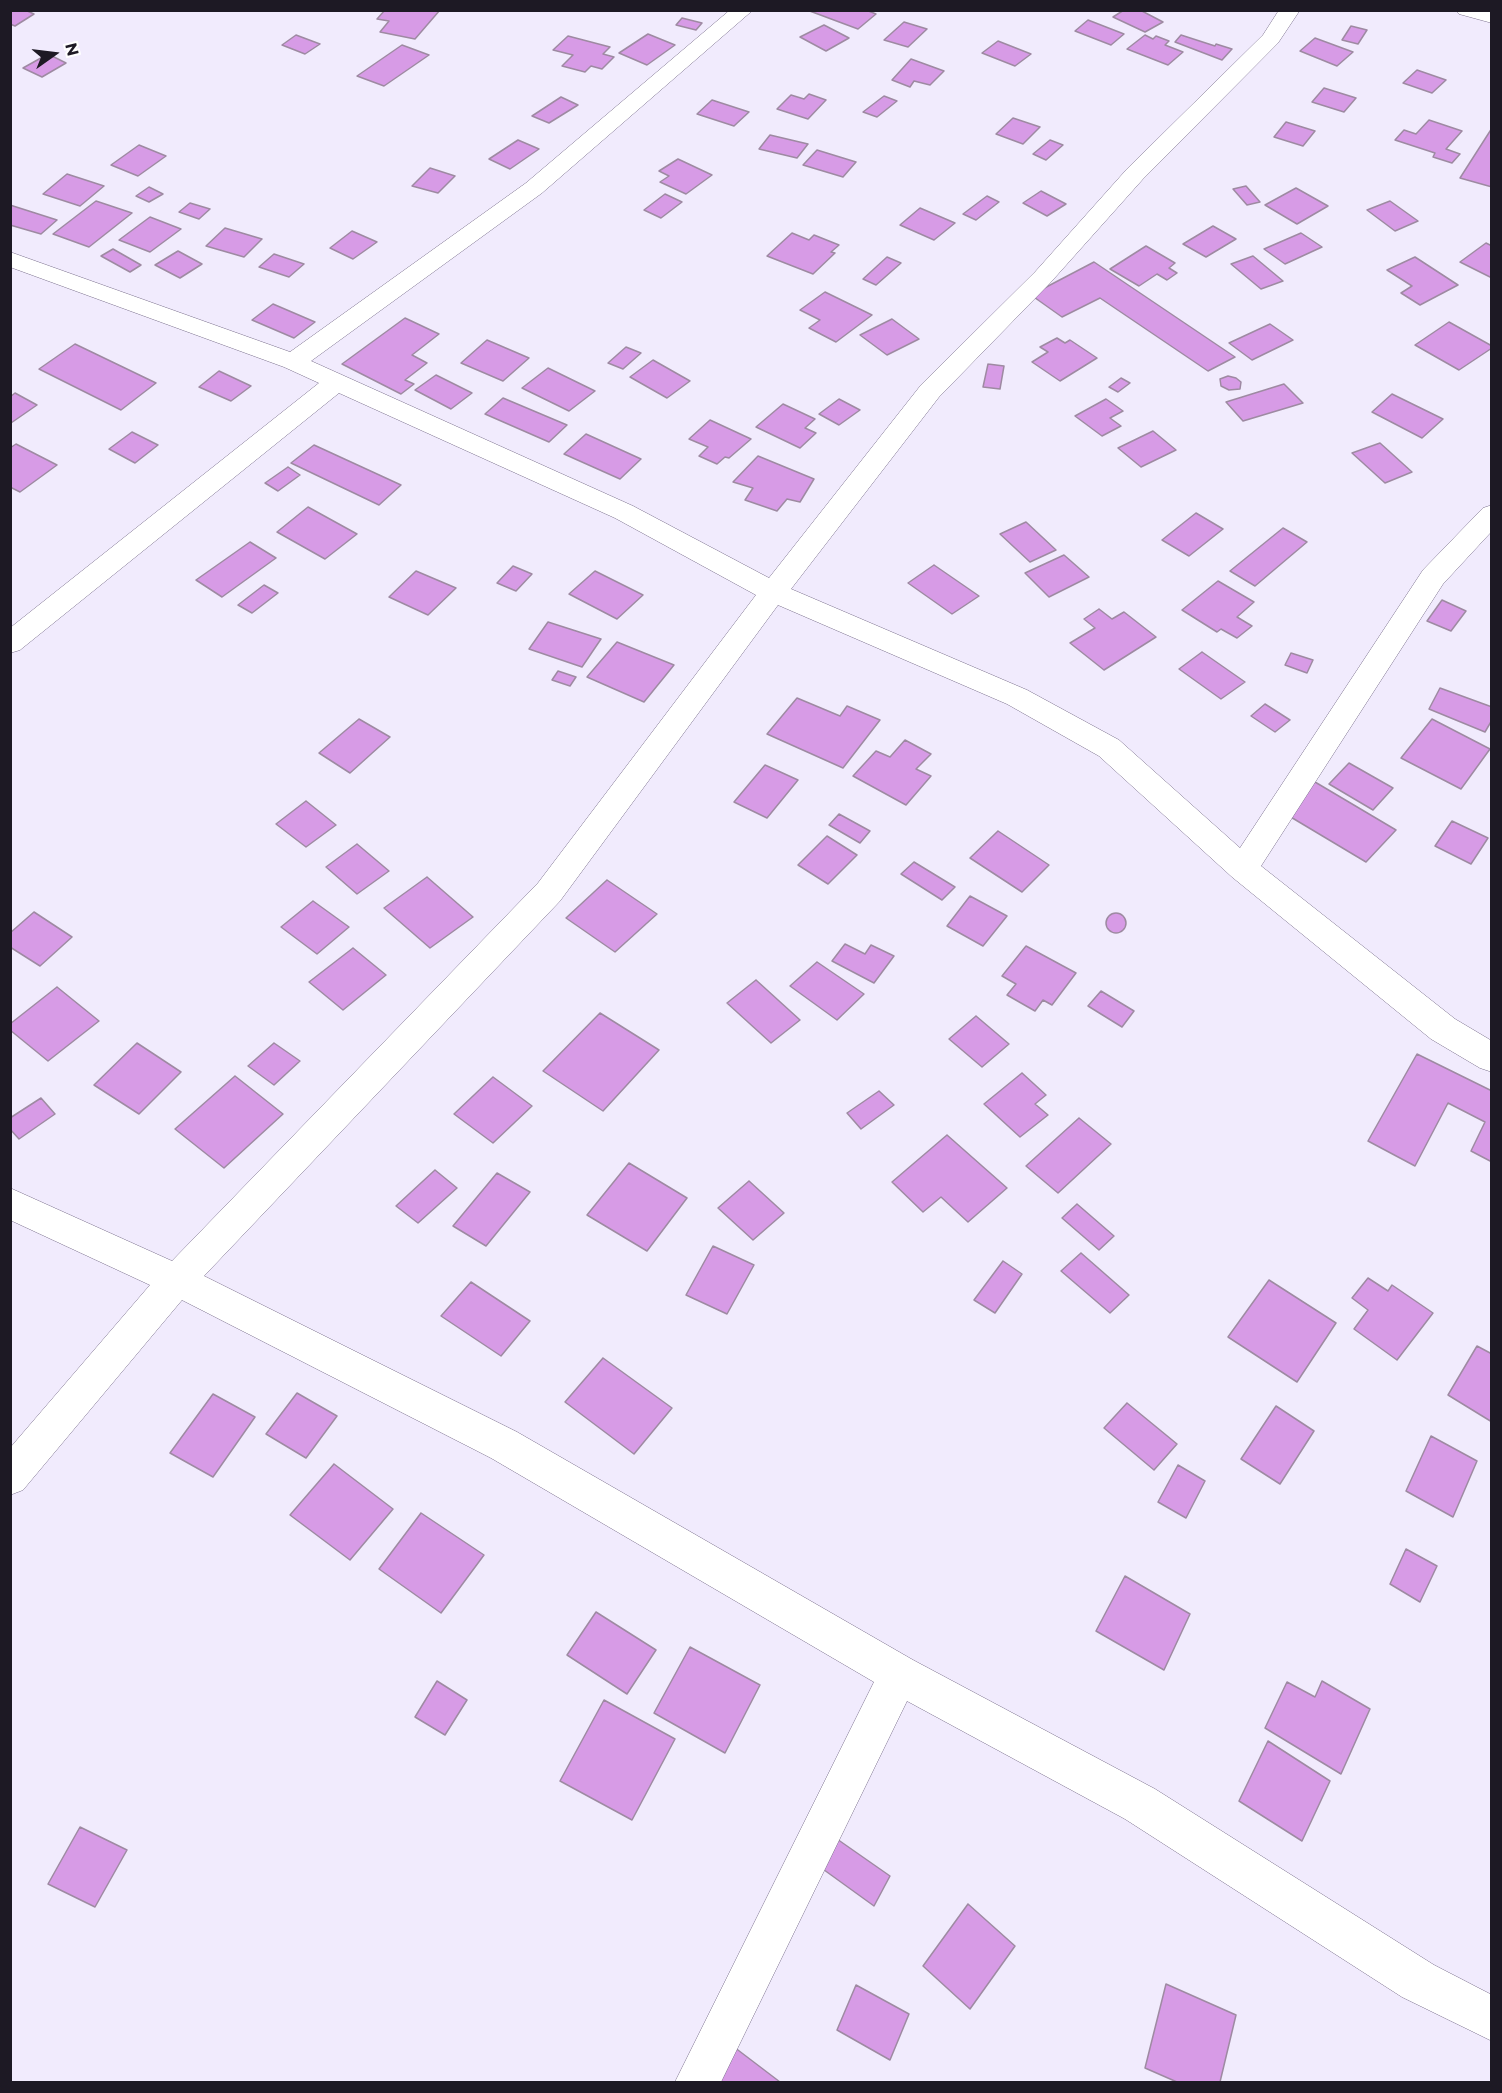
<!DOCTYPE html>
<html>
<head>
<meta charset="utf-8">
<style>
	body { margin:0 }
	#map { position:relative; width:1502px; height:2093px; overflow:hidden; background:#f1ebfd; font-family:Montserrat,sans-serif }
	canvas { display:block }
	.frame { position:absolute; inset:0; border:12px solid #1d1924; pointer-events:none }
	.north { position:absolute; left:24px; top:24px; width:60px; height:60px; -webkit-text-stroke:4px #fff; paint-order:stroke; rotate:76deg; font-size:16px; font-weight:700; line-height:24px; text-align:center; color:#1d1924 }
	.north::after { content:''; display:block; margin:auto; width:21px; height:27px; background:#1d1924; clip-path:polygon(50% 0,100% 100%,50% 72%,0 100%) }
</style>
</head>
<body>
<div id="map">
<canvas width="1502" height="2093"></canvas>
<div class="frame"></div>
<div class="north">N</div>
</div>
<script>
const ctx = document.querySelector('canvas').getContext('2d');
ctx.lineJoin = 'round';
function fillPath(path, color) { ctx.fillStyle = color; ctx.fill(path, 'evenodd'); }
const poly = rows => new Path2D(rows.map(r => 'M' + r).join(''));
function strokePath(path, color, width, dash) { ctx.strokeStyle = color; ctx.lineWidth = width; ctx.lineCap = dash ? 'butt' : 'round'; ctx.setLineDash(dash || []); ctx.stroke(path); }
const building = poly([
	[10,10,25,10,34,14,15,26,10,24,10,10],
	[385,10,440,10,415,39,380,32,389,21,377,19,385,10],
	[807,10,866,10,876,14,858,29,807,10],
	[1124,10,1140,10,1163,22,1145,32,1113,17,1124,10],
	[682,18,702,23,696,30,676,25,682,18],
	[1088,20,1124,34,1111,45,1075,31,1088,20],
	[904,22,927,29,908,47,884,40,904,22],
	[824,25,849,38,826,51,800,37,824,25],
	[1351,26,1367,30,1358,44,1342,40,1351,26],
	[648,34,675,45,647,65,619,53,648,34],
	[296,35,320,44,305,54,282,45,296,35],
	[1145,35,1153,39,1156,36,1169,41,1165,45,1183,52,1168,65,1127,49,1145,35],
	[1181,35,1215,46,1216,44,1232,49,1222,60,1175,42,1181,35],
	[568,36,610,47,603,54,614,57,602,69,591,66,585,72,562,66,573,55,553,50,568,36],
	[1315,38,1353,52,1337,66,1300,51,1315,38],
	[998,41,1031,54,1015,66,982,53,998,41],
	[402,45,429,55,384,86,357,76,402,45],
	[48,54,66,63,42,77,23,68,48,54],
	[911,59,944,71,930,85,914,81,910,87,892,80,911,59],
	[1417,70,1446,80,1432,93,1403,83,1417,70],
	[1324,88,1356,98,1344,112,1312,102,1324,88],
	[809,94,826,100,808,119,777,109,791,95,804,99,809,94],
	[884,96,897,101,877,117,863,112,884,96],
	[561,97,578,105,549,123,532,116,561,97],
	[712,100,749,112,734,126,697,114,712,100],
	[1013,118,1040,127,1023,144,996,134,1013,118],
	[1429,120,1462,131,1446,149,1460,154,1452,163,1433,157,1435,153,1395,140,1404,130,1416,134,1429,120],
	[1286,122,1315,131,1303,146,1274,137,1286,122],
	[1492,128,1492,187,1460,178,1492,128],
	[770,135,808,144,797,158,759,149,770,135],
	[518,140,539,149,510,169,489,159,518,140],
	[1050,140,1063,145,1046,160,1033,154,1050,140],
	[139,145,166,156,138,176,111,165,139,145],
	[817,150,856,162,843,177,803,165,817,150],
	[678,159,712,175,686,194,660,182,669,176,659,171,678,159],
	[430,168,455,176,438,193,412,186,430,168],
	[67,174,104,186,80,206,43,194,67,174],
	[1246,186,1260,202,1247,205,1233,189,1246,186],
	[149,187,163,194,149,202,136,196,149,187],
	[1296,188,1328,206,1297,224,1265,205,1296,188],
	[1041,191,1066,204,1047,216,1023,203,1041,191],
	[665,194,682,202,661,218,644,210,665,194],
	[987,196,999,202,976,220,963,214,987,196],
	[96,201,132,213,89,247,53,234,96,201],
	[1390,201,1418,221,1395,231,1367,210,1390,201],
	[190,203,210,209,199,219,179,212,190,203],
	[10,205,57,220,41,234,10,225,10,205],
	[920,208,955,223,934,240,900,225,920,208],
	[150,217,181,229,150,252,119,240,150,217],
	[1213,226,1236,239,1206,257,1183,244,1213,226],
	[225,228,262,239,244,257,206,246,225,228],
	[352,231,377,242,353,259,330,248,352,231],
	[792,233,809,240,814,235,839,245,831,252,835,253,813,274,767,256,792,233],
	[1301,233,1322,247,1285,264,1264,249,1301,233],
	[1486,243,1492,246,1492,278,1460,262,1486,243],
	[1146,246,1175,263,1169,268,1177,273,1167,280,1157,274,1139,286,1110,269,1146,246],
	[113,249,141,265,130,272,101,256,113,249],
	[178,251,202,264,180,278,155,265,178,251],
	[274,254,304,264,289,277,259,267,274,254],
	[1253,256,1283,281,1261,289,1231,264,1253,256],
	[887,257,901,263,876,285,863,279,887,257],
	[1415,257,1458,285,1420,305,1401,293,1412,286,1387,270,1415,257],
	[1094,262,1235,357,1208,371,1100,298,1062,317,1031,295,1094,262],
	[825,292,872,315,836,342,809,328,820,320,800,310,825,292],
	[273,304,315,322,294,338,252,320,273,304],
	[405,318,439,334,412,355,427,363,405,380,414,384,401,394,342,364,405,318],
	[892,319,919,339,887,355,860,335,892,319],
	[1449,322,1492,346,1492,348,1459,370,1415,345,1449,322],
	[1270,324,1293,340,1252,360,1229,343,1270,324],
	[1057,338,1065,343,1070,340,1097,358,1060,381,1032,362,1048,352,1040,347,1057,338],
	[487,340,529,358,503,381,461,363,487,340],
	[75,344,156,383,121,410,39,369,75,344],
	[626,347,641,353,623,369,608,363,626,347],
	[653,360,690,381,667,398,630,377,653,360],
	[988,364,1004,366,1000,389,983,387,988,364],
	[548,368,595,391,569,411,522,388,548,368],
	[219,371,251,386,231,401,199,387,219,371],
	[436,375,472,393,451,409,415,390,436,375],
	[1228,376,1236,378,1241,382,1240,389,1229,390,1221,386,1220,379,1228,376],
	[1121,378,1130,383,1118,392,1109,387,1121,378],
	[1284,384,1303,403,1243,421,1226,402,1284,384],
	[15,393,37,405,11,423,10,397,15,393],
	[1392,394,1443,419,1422,438,1372,412,1392,394],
	[503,398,567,425,549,442,485,414,503,398],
	[839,399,860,410,839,425,819,414,839,399],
	[1106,399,1123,411,1110,418,1121,426,1102,436,1075,416,1106,399],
	[783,404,815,419,805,428,816,433,800,448,756,427,783,404],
	[710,420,751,439,729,458,725,457,717,464,699,456,708,447,689,439,710,420],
	[1153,431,1176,450,1141,467,1118,448,1153,431],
	[132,432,158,445,135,463,109,449,132,432],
	[586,434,641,459,620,479,564,454,586,434],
	[1380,443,1412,472,1385,483,1352,453,1380,443],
	[16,444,57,465,20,492,10,487,10,448,16,444],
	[314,445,401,485,379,505,291,463,314,445],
	[758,456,814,479,800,502,787,499,777,511,745,500,753,488,733,482,758,456],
	[288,467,300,475,278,491,265,483,288,467],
	[308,507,357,534,325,559,277,532,308,507],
	[1196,513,1223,529,1189,556,1162,540,1196,513],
	[1026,522,1056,550,1030,562,1000,534,1026,522],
	[1283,528,1307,542,1255,586,1230,571,1283,528],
	[250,542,276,558,222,597,196,580,250,542],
	[1064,555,1089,577,1049,597,1025,573,1064,555],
	[934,565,979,596,952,614,908,583,934,565],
	[513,566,532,574,516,591,497,583,513,566],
	[416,571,456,588,428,615,389,597,416,571],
	[595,571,643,595,617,619,569,594,595,571],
	[1218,581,1254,602,1237,617,1252,626,1237,638,1221,629,1217,632,1182,610,1218,581],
	[264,585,278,593,252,613,238,605,264,585],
	[1442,600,1466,611,1451,631,1427,621,1442,600],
	[1099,609,1112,619,1124,612,1156,637,1104,670,1070,643,1095,628,1084,619,1099,609],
	[548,622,601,639,582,667,529,649,548,622],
	[617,642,674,665,644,702,587,677,617,642],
	[1202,652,1245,682,1221,699,1179,669,1202,652],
	[1291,653,1313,660,1307,673,1285,665,1291,653],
	[558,671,576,677,570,686,552,680,558,671],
	[1440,688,1492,707,1492,720,1485,732,1429,709,1440,688],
	[797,698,840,716,847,706,880,720,843,768,767,734,797,698],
	[1265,704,1290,720,1275,732,1251,716,1265,704],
	[359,719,390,737,350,773,319,753,359,719],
	[1432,719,1490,749,1461,789,1401,758,1432,719],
	[905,740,931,754,916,769,931,776,906,805,853,776,876,751,890,757,905,740],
	[1349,763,1393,788,1373,810,1329,784,1349,763],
	[765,765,798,780,767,818,734,802,765,765],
	[1315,782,1396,830,1366,862,1284,813,1315,782],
	[306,801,336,825,306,847,276,824,306,801],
	[839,814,870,831,860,843,829,825,839,814],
	[1452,821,1488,838,1471,864,1435,846,1452,821],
	[998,831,1049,865,1022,892,970,858,998,831],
	[827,836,857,855,828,884,798,865,827,836],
	[357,844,389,871,357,894,326,867,357,844],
	[914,862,955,887,942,900,901,874,914,862],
	[427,877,473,917,430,948,384,908,427,877],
	[607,880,657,914,615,952,566,918,607,880],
	[970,896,1007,916,983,946,947,926,970,896],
	[313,901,349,927,317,954,281,927,313,901],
	[34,912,72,937,40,966,10,947,10,933,34,912],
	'1106 923a10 10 0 1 1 20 0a10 10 0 1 1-20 0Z',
	[845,944,865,954,871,945,894,956,874,983,832,961,845,944],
	[1026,946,1076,973,1052,1005,1043,1000,1035,1011,1007,995,1016,984,1002,976,1026,946],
	[353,948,386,975,343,1010,309,982,353,948],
	[817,962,864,994,837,1020,790,986,817,962],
	[756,980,800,1020,771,1043,727,1003,756,980],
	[57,987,99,1021,48,1061,10,1030,10,1024,57,987],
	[1101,991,1134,1011,1122,1027,1088,1006,1101,991],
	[600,1013,659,1050,603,1111,543,1071,600,1013],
	[976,1016,1009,1044,982,1067,949,1039,976,1016],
	[137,1043,181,1072,139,1114,94,1085,137,1043],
	[274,1043,300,1061,274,1085,248,1066,274,1043],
	[1417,1054,1492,1091,1492,1162,1471,1151,1485,1122,1448,1103,1415,1166,1368,1141,1417,1054],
	[1022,1073,1046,1095,1035,1104,1048,1115,1020,1137,984,1104,1022,1073],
	[235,1076,283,1114,224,1168,175,1129,235,1076],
	[493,1077,532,1106,493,1143,454,1114,493,1077],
	[879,1091,894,1105,861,1129,847,1113,879,1091],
	[41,1098,55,1114,19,1139,10,1129,10,1118,41,1098],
	[1079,1118,1111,1144,1058,1193,1026,1166,1079,1118],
	[947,1135,1007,1188,968,1222,941,1197,923,1212,892,1182,947,1135],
	[629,1163,687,1198,647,1251,587,1215,629,1163],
	[435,1170,457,1188,418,1223,396,1206,435,1170],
	[497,1173,530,1192,486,1246,453,1226,497,1173],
	[749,1181,784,1213,753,1240,718,1208,749,1181],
	[1077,1204,1114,1236,1099,1250,1062,1218,1077,1204],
	[713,1246,754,1265,727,1314,686,1295,713,1246],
	[1081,1253,1129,1295,1110,1313,1061,1271,1081,1253],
	[1003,1261,1022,1274,995,1313,974,1300,1003,1261],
	[1368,1278,1388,1291,1392,1285,1433,1313,1397,1360,1354,1329,1368,1310,1352,1298,1368,1278],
	[1269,1280,1336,1323,1297,1382,1228,1337,1269,1280],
	[471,1282,530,1321,501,1356,441,1316,471,1282],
	[1477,1346,1492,1354,1492,1422,1448,1395,1477,1346],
	[603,1358,672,1408,634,1454,565,1402,603,1358],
	[297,1393,337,1416,306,1458,266,1434,297,1393],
	[213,1394,255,1417,213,1477,170,1453,213,1394],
	[1127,1403,1177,1444,1154,1470,1104,1428,1127,1403],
	[1276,1406,1314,1431,1280,1484,1241,1459,1276,1406],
	[1431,1436,1477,1461,1453,1517,1406,1491,1431,1436],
	[334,1464,393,1509,350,1560,290,1515,334,1464],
	[1178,1465,1205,1481,1186,1518,1158,1502,1178,1465],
	[421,1513,484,1555,441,1613,379,1569,421,1513],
	[1406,1549,1437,1566,1420,1602,1390,1584,1406,1549],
	[1125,1576,1190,1614,1164,1670,1096,1631,1125,1576],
	[596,1612,656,1650,627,1694,567,1655,596,1612],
	[690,1647,760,1685,725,1753,654,1713,690,1647],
	[437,1681,467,1700,445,1735,415,1717,437,1681],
	[1322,1681,1370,1709,1341,1774,1265,1728,1287,1682,1315,1697,1322,1681],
	[604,1700,675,1739,632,1820,560,1781,604,1700],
	[1268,1741,1330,1781,1302,1841,1239,1801,1268,1741],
	[80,1827,127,1850,95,1907,48,1884,80,1827],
	[837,1839,890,1876,874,1906,820,1867,837,1839],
	[968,1904,1015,1946,970,2009,923,1966,968,1904],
	[1166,1984,1236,2015,1220,2082,1177,2082,1145,2068,1166,1984],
	[856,1985,909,2014,890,2060,837,2030,856,1985],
	[734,2047,780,2082,713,2082,734,2047]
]);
const minor = poly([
	[730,10,753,10,542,193,311,361,633,506,769,578,921,385,1035,272,1127,169,1263,35,1279,10,1300,10,1278,43,1143,179,1051,282,939,397,791,589,1027,690,1119,740,1240,848,1423,570,1483,508,1492,505,1492,531,1443,584,1261,866,1455,1019,1492,1041,1492,1072,1480,1068,1431,1039,1232,877,1099,756,1007,704,778,605,560,901,204,1276,517,1432,913,1660,1155,1789,1434,1965,1492,1995,1492,2041,1402,1997,1125,1819,907,1701,721,2082,675,2082,874,1682,491,1458,182,1300,23,1490,10,1495,10,1448,150,1285,10,1220,10,1188,172,1261,538,883,756,595,615,518,339,393,20,650,10,653,10,628,319,383,284,367,10,267,10,252,290,352,526,183,730,10],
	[1456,10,1492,10,1492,23,1459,14,1456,10]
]);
fillPath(building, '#d79be6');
strokePath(building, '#9e8aa2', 1.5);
strokePath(minor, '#7b718d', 1);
fillPath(minor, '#fff');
</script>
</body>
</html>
